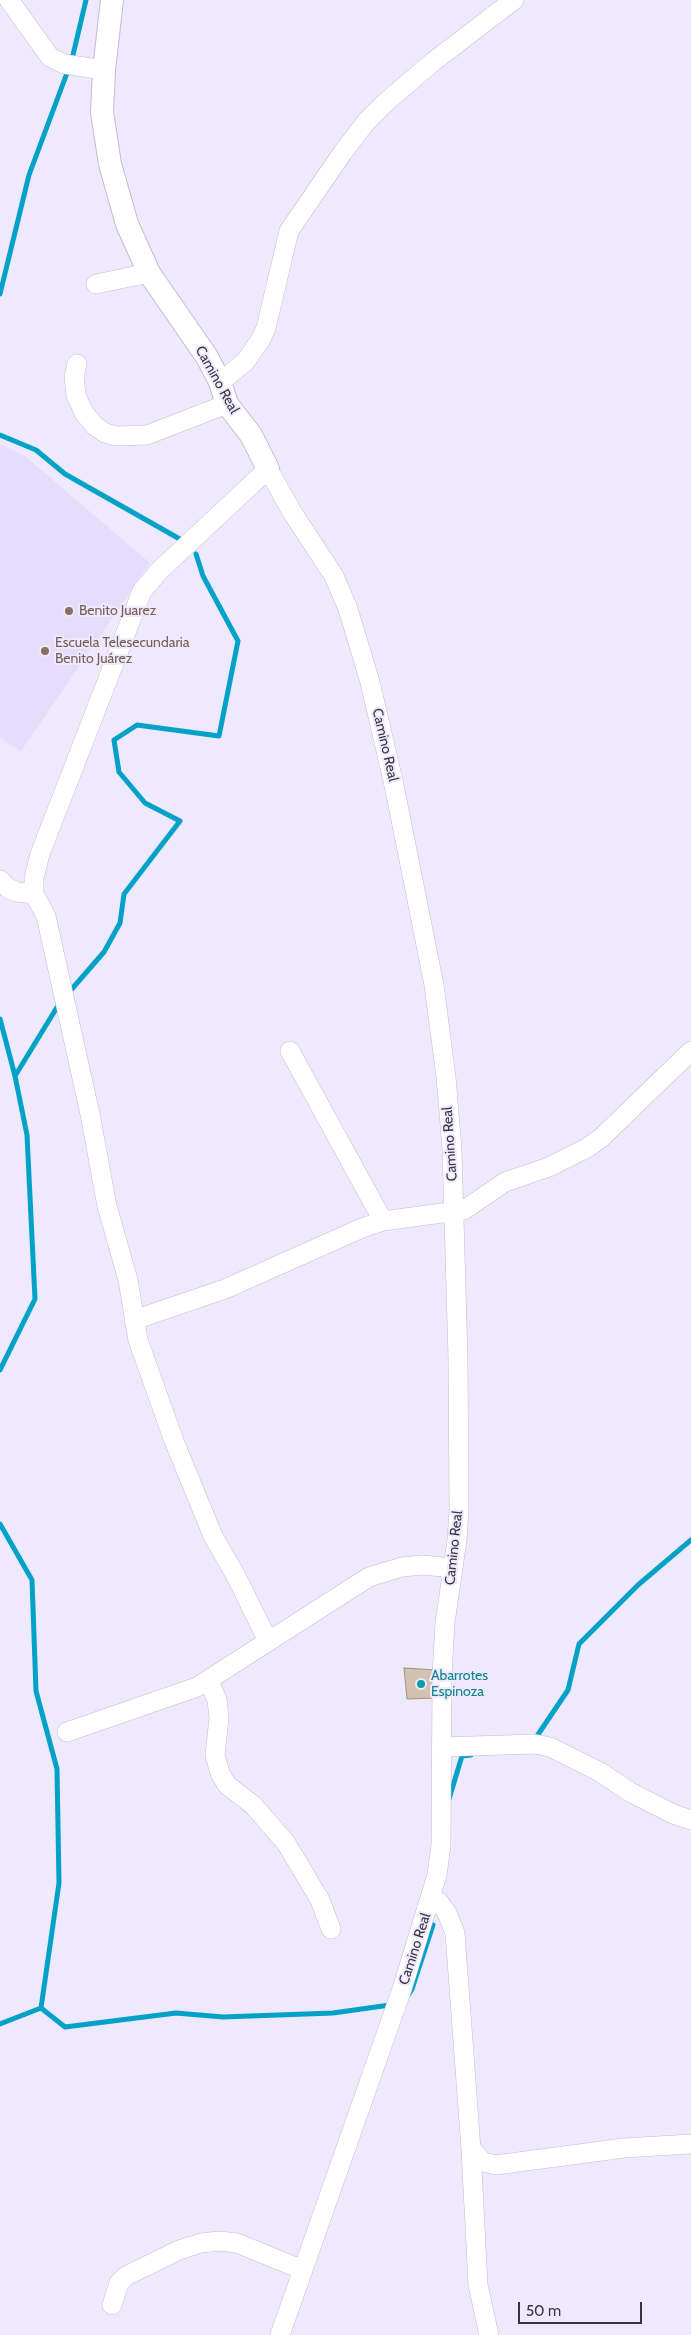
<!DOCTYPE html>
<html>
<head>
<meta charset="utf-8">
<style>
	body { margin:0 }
	#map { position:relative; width:691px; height:2335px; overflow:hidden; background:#eee9fc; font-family:Cabin,sans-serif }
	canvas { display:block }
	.scale { position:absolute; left:518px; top:2302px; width:124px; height:22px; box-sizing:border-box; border:2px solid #38353e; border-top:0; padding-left:6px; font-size:15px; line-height:18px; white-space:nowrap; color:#38353e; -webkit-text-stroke:4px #eee9fc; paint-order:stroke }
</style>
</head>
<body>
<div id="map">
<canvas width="691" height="2335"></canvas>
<div class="scale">50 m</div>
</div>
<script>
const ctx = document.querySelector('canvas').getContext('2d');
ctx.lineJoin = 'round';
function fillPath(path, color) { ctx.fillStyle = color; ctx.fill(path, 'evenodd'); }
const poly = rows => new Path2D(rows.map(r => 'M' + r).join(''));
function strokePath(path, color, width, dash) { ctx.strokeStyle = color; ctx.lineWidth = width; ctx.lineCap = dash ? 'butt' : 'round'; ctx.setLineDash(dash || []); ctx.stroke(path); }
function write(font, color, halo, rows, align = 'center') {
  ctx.font = font + ' Cabin,sans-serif'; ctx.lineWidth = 4; ctx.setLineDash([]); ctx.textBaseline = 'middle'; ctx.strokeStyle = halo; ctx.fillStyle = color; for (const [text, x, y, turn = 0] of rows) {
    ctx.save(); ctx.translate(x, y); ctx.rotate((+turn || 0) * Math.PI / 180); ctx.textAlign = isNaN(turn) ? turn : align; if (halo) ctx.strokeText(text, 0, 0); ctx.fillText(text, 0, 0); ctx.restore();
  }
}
const built = poly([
	[0,444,25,456,150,563,21,751,0,738]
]);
const stream = poly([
	[73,55,86,0],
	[0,294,29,175,67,73],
	[0,435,36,450,65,474,185,542],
	[71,990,104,952,120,923,124,894,180,821,145,803,119,772,114,740,137,725,219,736,238,641,203,576,196,554],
	[0,1019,15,1076],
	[0,1370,35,1299,27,1135,15,1076,59,1004],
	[0,1524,32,1580,36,1691,57,1769,59,1883,41,2008,0,2024],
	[537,1736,568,1690,579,1644,638,1585,691,1540],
	[449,1799,462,1756,471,1755],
	[408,1995,412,1989,433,1925],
	[41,2008,65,2027,176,2013,223,2017,333,2013,390,2005]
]);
const building = poly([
	[404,1668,436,1670,437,1698,407,1699,404,1668]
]);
const minor = poly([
	[9,0,50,57,64,64,104,70],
	[96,284,149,273],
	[77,364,74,377,76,395,84,413,95,426,105,433,116,436,147,435,227,404],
	[220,382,245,362,261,339,266,328,289,231,343,152,366,122,386,102,434,61,514,0],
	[0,880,9,889,17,892,34,894],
	[290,1051,383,1221],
	[134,1320,225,1289,362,1228,383,1221,464,1210,505,1182,549,1167,587,1148,601,1138,691,1051],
	[268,1641,237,1578,213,1536,174,1441,138,1340,128,1280,107,1206,90,1114,46,916,34,894,34,878,40,854,142,591,159,571,268,469,292,512,334,576,348,609,370,682,394,785,434,985,446,1077,452,1149,458,1359,459,1509,457,1540,445,1623,442,1676,441,1845,437,1875,402,1989,280,2335],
	[209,1681,217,1700,219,1718,215,1755,220,1773,227,1785,253,1805,286,1843,320,1900,331,1929],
	[67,1732,197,1687,369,1577,402,1567,422,1565,453,1568],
	[441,1747,535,1744,550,1747,600,1772,630,1792,673,1814,691,1820],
	[431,1898,439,1902,447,1913,455,1933,471,2149,478,2285,489,2335],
	[471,2149,483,2162,496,2165,624,2148,691,2144],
	[112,2305,119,2283,126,2276,179,2250,201,2243,219,2241,237,2243,303,2270]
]);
const tertiary = poly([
	[112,0,104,70,102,112,110,164,127,224,149,273,207,357,220,382,227,404,251,435,268,469]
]);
const markers = [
	[69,611,5,"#8d6e63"],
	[45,651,5,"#8d6e63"],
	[421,1684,5,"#0f9aa8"]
];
const streetNames = [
	["Camino Real",217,380,61],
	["Camino Real",385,745,77],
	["Camino Real",450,1144,-94],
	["Camino Real",454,1548,-84],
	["Camino Real",415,1949,-72]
];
const educationNames = [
	["Benito Juarez",79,611],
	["Escuela Telesecundaria",55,643],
	["Benito Juárez",55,659]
];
const cultureNames = [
	["Abarrotes",431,1676],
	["Espinoza",431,1692]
];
fillPath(built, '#e6ddfc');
strokePath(stream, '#02a1c8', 5);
fillPath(building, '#d4c2b0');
strokePath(building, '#a1907f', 1);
strokePath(minor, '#c2bcd2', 20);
strokePath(tertiary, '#c2bcd2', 24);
strokePath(minor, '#fff', 19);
strokePath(tertiary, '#fff', 22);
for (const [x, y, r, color] of markers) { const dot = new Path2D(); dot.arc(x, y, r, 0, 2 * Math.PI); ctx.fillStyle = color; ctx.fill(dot); strokePath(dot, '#eee9fc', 2); }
write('14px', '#38353e', '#eee9fc', streetNames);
write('14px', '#785e54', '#eee9fc', educationNames, 'left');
write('14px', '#0d838f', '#eee9fc', cultureNames, 'left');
</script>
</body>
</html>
